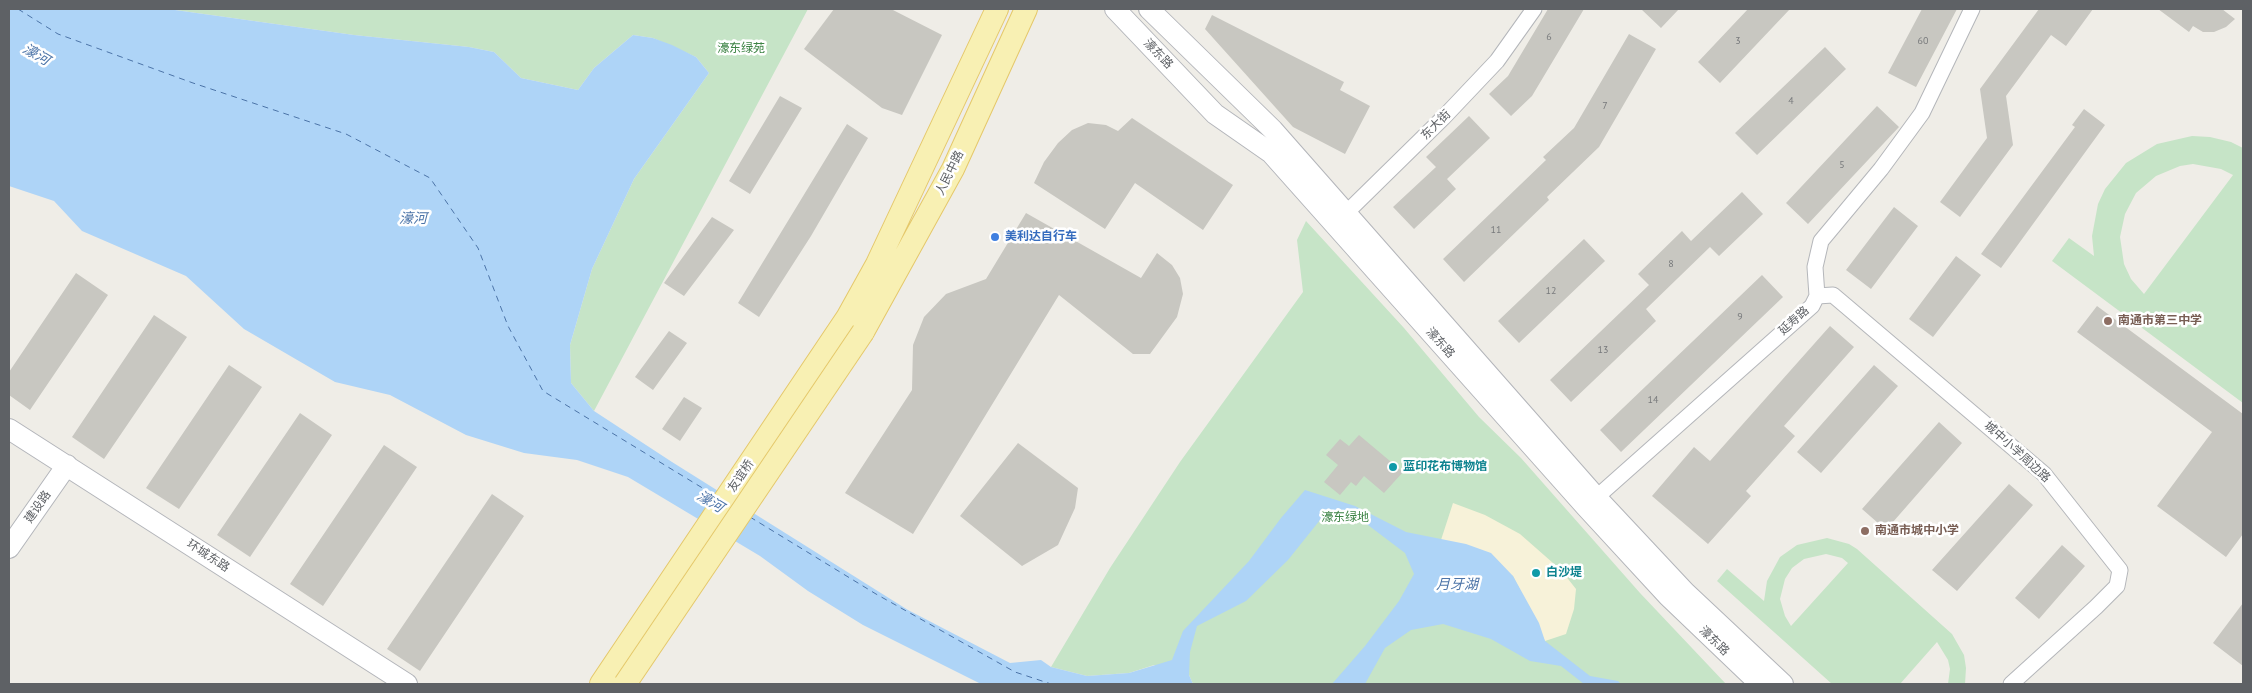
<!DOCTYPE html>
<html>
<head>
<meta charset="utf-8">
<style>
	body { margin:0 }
	#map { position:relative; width:2252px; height:693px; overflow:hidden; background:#efede7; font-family:"PT Sans",sans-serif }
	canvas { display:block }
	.frame { position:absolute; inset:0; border:10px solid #5e6165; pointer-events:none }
</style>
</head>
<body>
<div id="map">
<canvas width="2252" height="693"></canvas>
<div class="frame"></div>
</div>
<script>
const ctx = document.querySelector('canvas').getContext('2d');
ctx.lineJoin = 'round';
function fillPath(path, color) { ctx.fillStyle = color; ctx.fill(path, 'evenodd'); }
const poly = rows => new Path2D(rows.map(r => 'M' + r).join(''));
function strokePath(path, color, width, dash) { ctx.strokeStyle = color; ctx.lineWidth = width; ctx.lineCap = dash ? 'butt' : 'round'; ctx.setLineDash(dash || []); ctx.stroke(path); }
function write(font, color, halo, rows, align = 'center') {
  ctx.font = font + ' "PT Sans","Noto Sans SC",sans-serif'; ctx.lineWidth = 5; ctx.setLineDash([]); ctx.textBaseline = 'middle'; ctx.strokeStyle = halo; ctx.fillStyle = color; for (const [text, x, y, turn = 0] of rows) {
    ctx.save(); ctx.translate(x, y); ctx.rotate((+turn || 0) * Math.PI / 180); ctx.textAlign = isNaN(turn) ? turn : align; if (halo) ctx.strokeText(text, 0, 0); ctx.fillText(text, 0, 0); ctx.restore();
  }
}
const green = poly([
	[168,9,808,9,594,411,571,383,570,345,592,269,634,179,709,73,696,57,653,38,633,35,594,68,578,90,521,78,494,52,469,47,354,35],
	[2192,136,2210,137,2231,142,2243,148,2243,403,2052,261,2069,238,2094,256,2092,236,2098,204,2105,189,2126,163,2157,144],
	[2193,164,2221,169,2233,175,2144,294,2131,279,2124,264,2120,237,2125,214,2136,193,2156,176,2180,166],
	[1306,221,1404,328,1479,417,1521,458,1640,593,1726,684,1193,684,1189,675,1154,665,1129,673,1087,676,1051,667,1110,568,1180,462,1303,292,1297,240],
	[1827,538,1849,544,1857,549,1952,634,1964,655,1966,668,1965,684,1948,684,1950,669,1948,660,1937,642,1900,684,1832,684,1717,581,1727,569,1764,601,1767,581,1780,557,1797,545],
	[1826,554,1842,558,1848,563,1791,626,1785,616,1780,599,1785,579,1792,568,1804,559]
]);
const sand = poly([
	[1453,503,1485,515,1520,534,1561,570,1576,589,1574,609,1566,634,1545,641,1513,576,1441,540]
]);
const water = poly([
	[9,9,168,9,354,35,469,47,494,52,521,78,578,90,594,68,633,35,653,38,672,45,696,57,709,73,634,179,592,269,570,345,571,383,594,411,672,462,908,610,1010,663,1041,660,1051,667,1087,676,1129,673,1172,660,1183,631,1249,561,1281,518,1305,490,1355,506,1406,532,1466,544,1491,553,1513,576,1539,623,1545,641,1590,676,1618,681,1621,684,1584,684,1561,666,1530,661,1491,639,1443,624,1411,630,1385,648,1365,684,1332,684,1365,646,1399,601,1414,574,1405,553,1364,522,1324,515,1288,560,1246,601,1197,626,1190,652,1189,675,1193,684,981,684,863,625,808,591,760,556,628,477,577,460,524,453,466,435,390,395,335,382,244,329,186,276,82,231,54,201,9,186]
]);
const ferry = poly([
	[18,9,58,34,193,83,346,134,430,178,478,248,508,326,543,391,714,495],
	[750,517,876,594,1015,672,1051,684]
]);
const building = poly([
	[834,9,891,9,942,35,902,115,882,108,804,49],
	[1548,9,1584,9,1532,96,1511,116,1489,94,1508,76],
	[1641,9,1679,9,1661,28],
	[1748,9,1790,9,1720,83,1698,62],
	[1922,9,1957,9,1916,87,1888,73],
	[2039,9,2093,9,2066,46,2051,35,2006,96,2013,145,1960,217,1940,202,1987,138,1980,89],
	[2158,9,2222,9,2235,19,2226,27,2214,32,2203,32,2193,26,2189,32],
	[1212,15,1344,82,1340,90,1370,106,1345,154,1293,127,1205,29],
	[1629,34,1656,49,1599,147,1547,197,1549,200,1464,282,1443,259,1546,160,1543,157,1574,128],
	[1825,47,1846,69,1757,155,1735,133],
	[780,96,802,108,750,194,729,181],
	[1877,106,1899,127,1808,224,1786,203],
	[2084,109,2105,125,2001,268,1981,254,2075,127,2072,125],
	[1469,116,1490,138,1447,179,1456,189,1414,229,1393,207,1436,167,1426,157],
	[1132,118,1233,185,1203,230,1135,183,1105,229,1034,183,1044,162,1058,143,1072,130,1088,123,1106,125,1118,131],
	[847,124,868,138,811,236,759,317,738,303],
	[1742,192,1763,214,1719,256,1710,247,1646,309,1656,321,1571,402,1550,380,1649,285,1638,274,1682,231,1691,241],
	[1894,207,1918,226,1871,289,1846,270],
	[1026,213,1141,278,1157,253,1172,265,1180,278,1183,294,1177,317,1150,354,1133,354,1059,295,913,534,845,493,912,390,913,345,924,317,946,294,986,279],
	[712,217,734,230,684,296,664,283],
	[1584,239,1605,261,1519,343,1498,321],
	[1956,256,1981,275,1933,337,1909,319],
	[76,273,108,295,30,410,9,395,9,372],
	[1762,275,1783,297,1621,452,1600,430],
	[2097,306,2243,414,2243,534,2226,557,2157,506,2212,432,2077,332],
	[154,315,187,337,104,459,72,437],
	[1830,326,1854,347,1784,426,1795,436,1746,491,1751,496,1708,544,1652,496,1694,447,1710,461],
	[669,331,687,343,653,390,635,377],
	[229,365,262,387,179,509,146,488],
	[1874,365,1898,386,1821,473,1797,452],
	[684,397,702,408,680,441,662,429],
	[300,413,332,435,250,557,217,535],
	[1939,422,1962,443,1886,530,1862,509],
	[1359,435,1403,472,1384,493,1364,476,1356,486,1351,482,1340,495,1324,482,1338,465,1326,455,1340,439,1349,446],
	[1018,443,1078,488,1075,508,1058,545,1022,566,960,516],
	[384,445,417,467,323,606,290,584],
	[2009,484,2033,505,1957,591,1932,570],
	[492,494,524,516,420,671,387,649],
	[2062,545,2085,566,2039,619,2015,598],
	[2243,603,2243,666,2213,643]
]);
const street = poly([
	[1339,220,1443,118,1497,61,1534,9],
	[1817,296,1833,295,1846,306,2044,474,2120,570,2117,586,2096,607,2011,684],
	[1589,504,1812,306,1817,296,1815,267,1821,241,1881,169,1922,113,1972,9]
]);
const secondary = poly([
	[1115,9,1215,114,1271,153,1586,507,1668,596,1760,684],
	[1149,9,1273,130,1597,498,1685,592,1783,684],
	[9,429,407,684],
	[9,548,67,465]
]);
const primary = poly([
	[863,332,953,169,1026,9],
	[601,684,847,318,877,264,997,9]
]);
const primaryBridge = poly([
	[625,684,863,332]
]);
const markers = [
	[995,237,5,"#3f7fe0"],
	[2108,321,5,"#8d6e63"],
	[1393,467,5,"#0f9aa8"],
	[1865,531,5,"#8d6e63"],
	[1536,573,5,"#0f9aa8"]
];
const numberNames = [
	["6",1549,37],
	["3",1738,41],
	["60",1923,41],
	["4",1791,101],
	["7",1605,106],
	["5",1842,165],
	["11",1496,230],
	["8",1671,264],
	["12",1551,291],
	["9",1740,317],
	["13",1603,350],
	["14",1653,400]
];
const parkNames = [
	["濠东绿苑",741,49],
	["濠东绿地",1345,518]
];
const streetNames = [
	["濠东路",1158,54,46],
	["东大街",1436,125,-45],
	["人民中路",950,173,-64],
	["延寿路",1794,321,-42],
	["濠东路",1440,343,48],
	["城中小学周边路",2017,452,42],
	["友谊桥",741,476,-56],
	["建设路",38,507,-55],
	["环城东路",208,556,33],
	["濠东路",1714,641,44]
];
const shopNames = [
	["美利达自行车",1005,237]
];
const educationNames = [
	["南通市第三中学",2118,321],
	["南通市城中小学",1875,531]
];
const cultureNames = [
	["蓝印花布博物馆",1403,467],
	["白沙堤",1546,573]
];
const waterNames = [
	["濠河",36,55,30],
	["濠河",413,219],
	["濠河",710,502,31],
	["月牙湖",1457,585]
];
fillPath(green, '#c6e4c7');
fillPath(sand, '#f7f2d9');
fillPath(water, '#aed4f7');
strokePath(ferry, '#4c74a8', 1, [6, 5]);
fillPath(building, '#c8c7c1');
strokePath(street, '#b4b6ba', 17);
strokePath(secondary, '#b3b5ba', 22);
strokePath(primary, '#e5c86a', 24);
strokePath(street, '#fff', 15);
strokePath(secondary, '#fff', 20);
strokePath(primary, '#f8f0b3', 22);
strokePath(primaryBridge, '#e5c86a', 24, []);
strokePath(primaryBridge, '#f8f0b3', 22);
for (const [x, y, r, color] of markers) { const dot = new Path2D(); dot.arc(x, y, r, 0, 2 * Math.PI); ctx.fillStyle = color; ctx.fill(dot); strokePath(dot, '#fff', 2); }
write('10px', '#787a7c', null, numberNames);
write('12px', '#3e8445', '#fff', parkNames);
write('12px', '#5e6165', '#fff', streetNames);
write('bold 12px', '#366cbe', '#fff', shopNames, 'left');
write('bold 12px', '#785e54', '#fff', educationNames, 'left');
write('bold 12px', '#0d838f', '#fff', cultureNames, 'left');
write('italic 14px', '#4c74a8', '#fff', waterNames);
</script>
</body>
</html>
